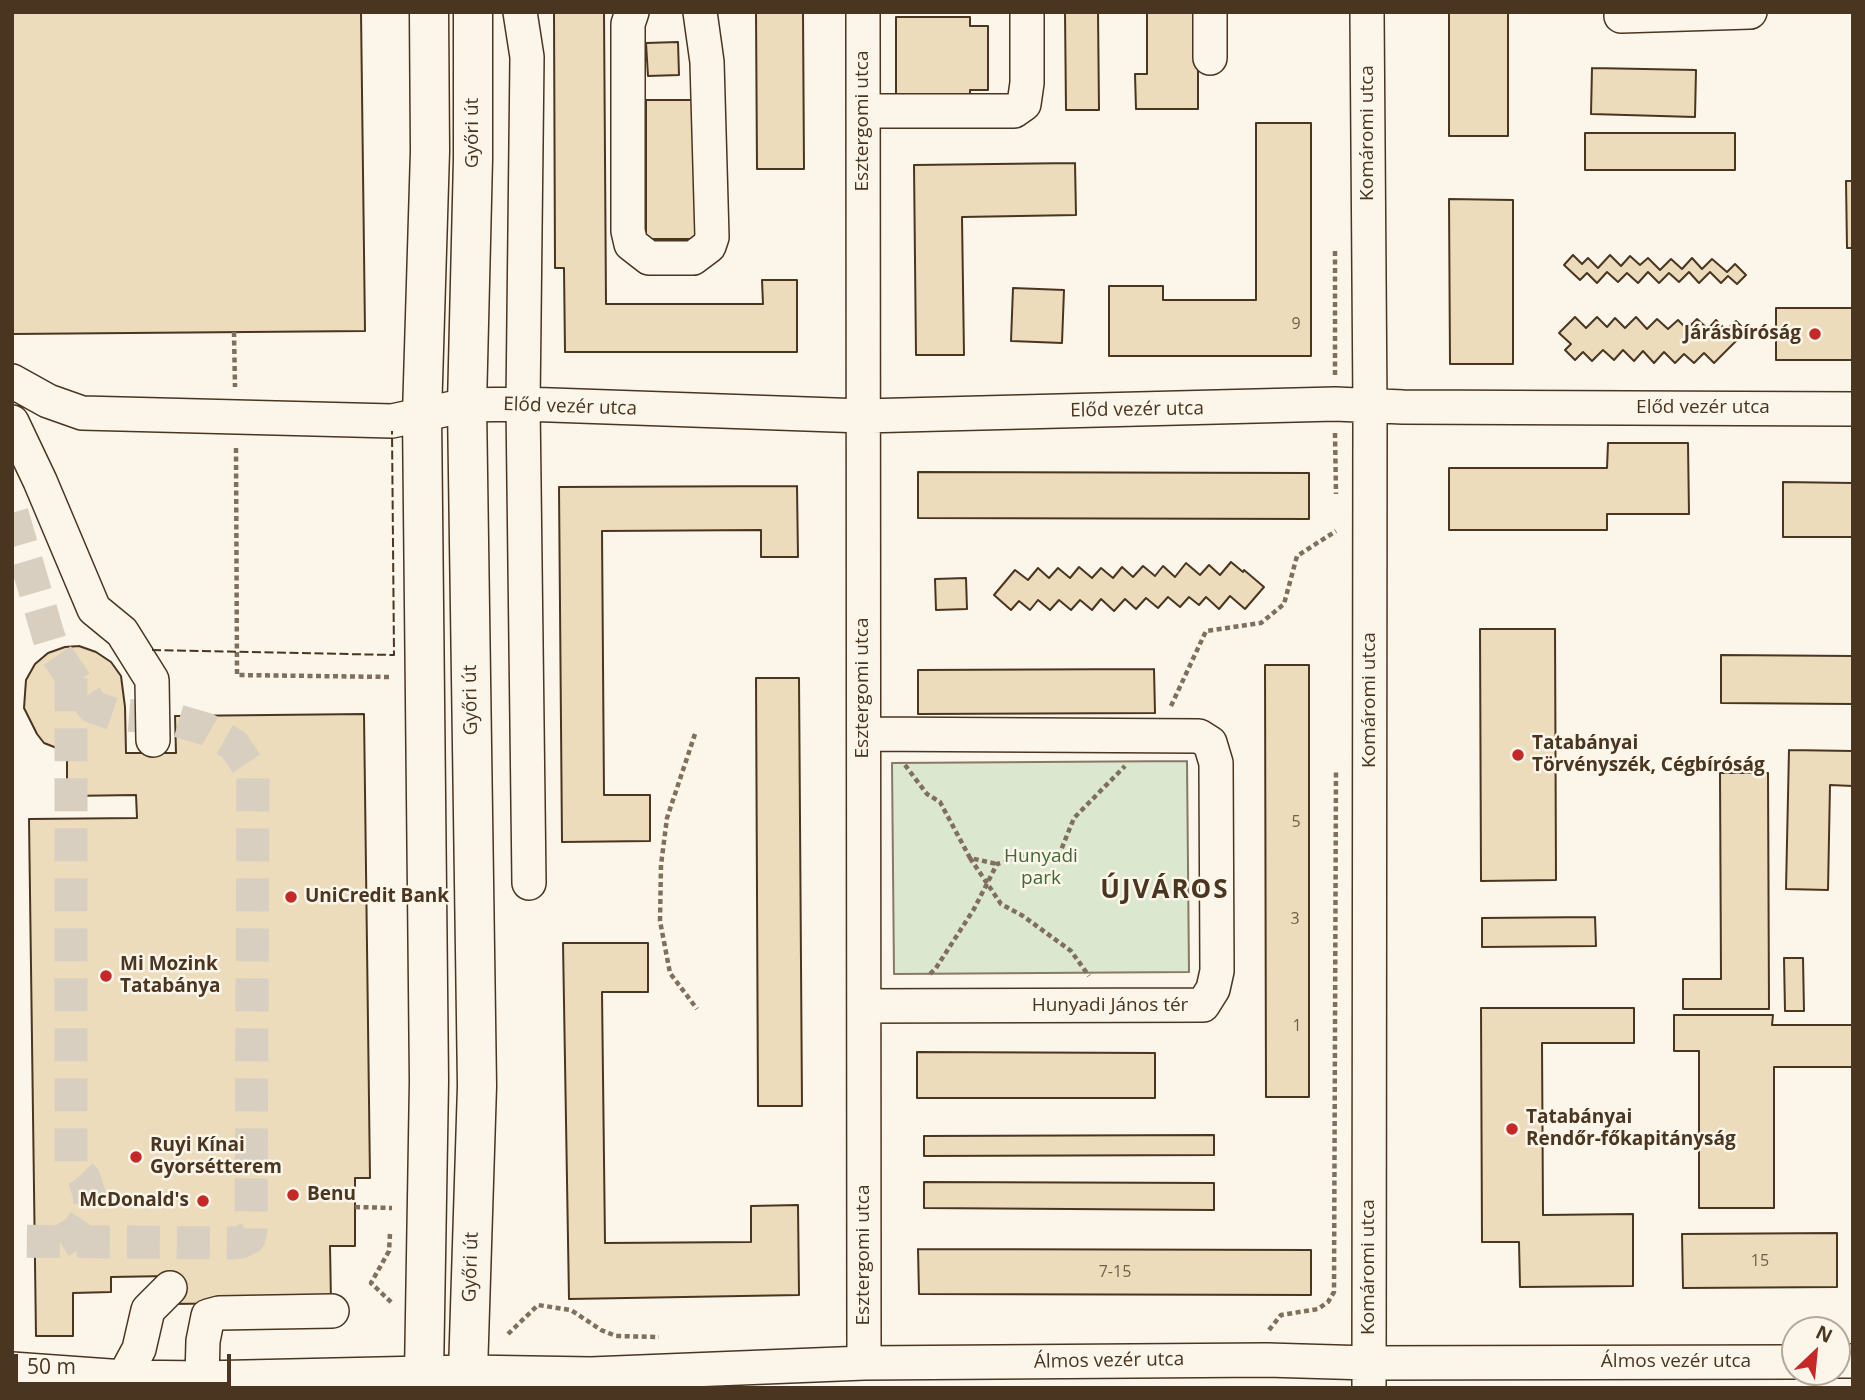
<!DOCTYPE html>
<html>
<head>
<meta charset="utf-8">
<style>
	body { margin:0 }
	#map { position:relative; width:1865px; height:1400px; overflow:hidden; background:#fbf6e9; font-family:"Open Sans",sans-serif }
	canvas { display:block }
	.frame { position:absolute; inset:0; border:14px solid #4a3520; pointer-events:none }
	.north { position:absolute; left:1781px; top:1316px; width:70px; height:70px; box-sizing:border-box; background:#fbf6e9; border:2px solid #b4a999; border-radius:50%; rotate:26deg; font-size:19px; font-weight:700; line-height:28px; text-align:center; color:#4a3520 }
	.north::after { content:''; display:block; margin:auto; width:24px; height:32px; background:#c62828; clip-path:polygon(50% 0,100% 100%,50% 72%,0 100%) }
	.scale { position:absolute; left:14px; top:1354px; width:217px; height:32px; box-sizing:border-box; border:4px solid #4a3520; border-top:0; padding-left:9px; font-size:21px; line-height:24px; white-space:nowrap; color:#4a3520; -webkit-text-stroke:5px #fbf6e9; paint-order:stroke }
</style>
</head>
<body>
<div id="map">
<canvas width="1865" height="1400"></canvas>
<div class="frame"></div>
<div class="north">N</div>
<div class="scale">50 m</div>
</div>
<script>
const ctx = document.querySelector('canvas').getContext('2d');
ctx.lineJoin = 'round';
function fillPath(path, color) { ctx.fillStyle = color; ctx.fill(path, 'evenodd'); }
const poly = rows => new Path2D(rows.map(r => 'M' + r).join(''));
function strokePath(path, color, width, dash) { ctx.strokeStyle = color; ctx.lineWidth = width; ctx.lineCap = dash ? 'butt' : 'round'; ctx.setLineDash(dash || []); ctx.stroke(path); }
function write(font, color, halo, rows, align = 'center') {
  ctx.font = font + ' "Open Sans",sans-serif'; ctx.lineWidth = 5; ctx.setLineDash([]); ctx.textBaseline = 'middle'; ctx.strokeStyle = halo; ctx.fillStyle = color; for (const [text, x, y, turn = 0] of rows) {
    ctx.save(); ctx.translate(x, y); ctx.rotate((+turn || 0) * Math.PI / 180); ctx.textAlign = isNaN(turn) ? turn : align; if (halo) ctx.strokeText(text, 0, 0); ctx.fillText(text, 0, 0); ctx.restore();
  }
}
const green = poly([
	[1187,761,1189,972,894,974,892,763,1187,761]
]);
const building = poly([
	[12,12,361,12,365,331,12,334,12,12],
	[554,12,604,12,606,304,763,304,762,280,797,280,797,352,565,352,564,268,555,268,554,12],
	[756,12,803,12,804,169,757,169,756,12],
	[1065,12,1098,12,1099,110,1066,110,1065,12],
	[1147,12,1198,12,1198,109,1136,109,1135,74,1147,74,1147,12],
	[1449,12,1508,12,1508,136,1449,136,1449,12],
	[896,17,970,17,970,26,988,26,988,90,970,90,970,98,896,98,896,17],
	[678,42,679,75,648,76,646,43,678,42],
	[1592,68,1696,70,1695,117,1591,114,1592,68],
	[646,100,701,100,701,239,646,239,646,100],
	[1256,123,1311,123,1311,356,1109,356,1109,286,1163,286,1163,300,1256,300,1256,123],
	[1585,133,1735,133,1735,170,1585,170,1585,133],
	[1075,163,1076,215,962,217,964,355,916,355,914,165,1075,163],
	[1846,181,1853,181,1853,248,1847,248,1846,181],
	[1449,199,1513,200,1513,364,1450,364,1449,199],
	[1573,255,1582,264,1588,258,1598,268,1610,255,1621,266,1630,256,1640,265,1648,258,1660,270,1671,259,1682,269,1692,258,1702,269,1712,259,1727,272,1735,264,1746,275,1737,284,1728,276,1721,283,1710,272,1699,283,1689,272,1679,282,1669,273,1659,283,1648,272,1638,283,1627,273,1618,282,1607,272,1597,283,1587,273,1580,280,1564,265,1573,255],
	[1013,288,1064,290,1062,343,1011,341,1013,288],
	[1776,308,1853,308,1853,360,1776,360,1776,308],
	[1575,317,1586,328,1597,317,1607,327,1615,318,1625,328,1636,317,1647,329,1657,319,1668,329,1678,320,1687,329,1697,319,1708,329,1716,320,1726,330,1736,321,1746,331,1714,363,1704,353,1694,363,1684,354,1675,363,1664,352,1654,363,1643,351,1634,361,1623,350,1614,360,1603,350,1592,361,1583,352,1575,360,1565,350,1571,344,1559,333,1575,317],
	[1608,443,1688,443,1689,514,1607,514,1607,530,1449,530,1449,468,1607,468,1608,443],
	[918,472,1309,473,1309,519,918,518,918,472],
	[1783,482,1853,483,1853,537,1783,537,1783,482],
	[797,486,798,557,761,557,761,530,602,531,604,795,650,795,650,841,562,842,559,487,797,486],
	[1231,562,1243,572,1244,570,1264,587,1245,609,1230,596,1219,609,1206,597,1199,605,1189,597,1180,607,1168,597,1158,608,1146,598,1136,609,1125,599,1114,611,1101,599,1092,610,1080,600,1071,610,1059,600,1050,610,1038,600,1030,610,1019,601,1011,610,994,595,1015,570,1028,580,1038,568,1049,578,1058,568,1070,578,1079,567,1092,578,1101,568,1113,578,1122,567,1133,577,1143,566,1155,576,1163,566,1175,577,1186,563,1200,575,1209,565,1220,575,1231,562],
	[966,578,967,609,936,610,935,579,966,578],
	[1480,629,1555,629,1556,880,1481,881,1480,629],
	[79,646,96,652,111,662,121,676,125,707,126,753,176,753,175,716,364,714,370,1178,355,1178,355,1246,330,1246,331,1302,170,1304,169,1276,111,1277,111,1292,73,1293,73,1336,36,1336,29,819,137,818,136,795,67,796,67,752,44,743,37,734,24,708,26,680,35,664,48,653,65,647,79,646],
	[1721,655,1853,656,1853,704,1721,703,1721,655],
	[1265,665,1309,665,1309,1097,1266,1097,1265,665],
	[1154,669,1155,713,918,714,918,670,1154,669],
	[756,678,799,678,802,1106,758,1106,756,678],
	[1789,750,1853,751,1853,786,1830,785,1828,890,1786,889,1789,750],
	[1720,773,1768,773,1769,1009,1683,1009,1683,979,1721,979,1720,773],
	[1595,917,1596,946,1482,947,1482,918,1595,917],
	[563,943,648,943,648,992,602,992,605,1243,751,1242,751,1206,798,1205,799,1295,569,1299,563,943],
	[1784,958,1803,958,1804,1011,1785,1011,1784,958],
	[1481,1008,1634,1008,1634,1043,1542,1043,1543,1215,1633,1214,1633,1286,1520,1287,1519,1242,1482,1242,1481,1008],
	[1674,1015,1773,1015,1772,1025,1853,1025,1853,1067,1774,1067,1774,1208,1699,1208,1699,1051,1674,1051,1674,1015],
	[917,1052,1155,1053,1155,1098,917,1098,917,1052],
	[1214,1135,1214,1155,924,1156,924,1136,1214,1135],
	[924,1182,1214,1183,1214,1210,924,1208,924,1182],
	[1837,1233,1837,1287,1683,1288,1682,1234,1837,1233],
	[918,1249,1311,1250,1311,1295,919,1294,918,1249]
]);
const minorTunnel = poly([
	[12,513,52,648,93,707,113,714,172,719,206,729,234,745,253,773,251,1230,249,1238,241,1242,232,1243,12,1241],
	[60,1242,78,1231,88,1216,90,1197,84,1178,71,1164,71,677]
]);
const path = poly([
	[1335,251,1335,375],
	[234,332,235,387],
	[1335,433,1336,494],
	[236,448,237,675,391,677],
	[1171,706,1206,631,1261,623,1284,604,1297,556,1336,531],
	[695,734,667,818,661,865,660,921,670,973,697,1009],
	[905,765,927,794,940,802,970,858,997,864],
	[970,858,1001,904,1023,916,1071,951,1089,976],
	[930,974,936,968,974,909,997,864,1030,854,1057,860,1074,818,1125,766],
	[355,1207,392,1208],
	[390,1234,389,1251,371,1283,392,1303],
	[1269,1330,1281,1315,1318,1309,1328,1302,1334,1292,1336,769],
	[508,1334,538,1305,571,1310,601,1330,616,1336,659,1337]
]);
const minor = poly([
	[520,12,527,57,523,404,529,883],
	[632,12,628,24,628,231,631,244,649,258,693,258,709,246,712,237,707,62,700,12],
	[863,12,864,1363],
	[1210,12,1210,58],
	[1367,12,1370,407,1369,1388],
	[1621,16,1750,12],
	[863,111,1014,111,1024,104,1027,83,1027,12],
	[12,381,48,401,82,413,392,421,467,405,523,404,863,416,1335,404,1403,407,1853,409],
	[12,422,40,481,94,609,122,632,152,680,153,740],
	[864,734,1199,736,1210,743,1216,763,1217,971,1213,989,1203,1005,864,1006],
	[1837,1361,1853,1361],
	[12,1369,124,1377,202,1378,468,1372,591,1374,864,1363,1267,1360,1369,1363,1795,1362],
	[124,1377,139,1349,148,1310,170,1288],
	[202,1378,203,1341,208,1316,219,1313,332,1311]
]);
const major = poly([
	[468,1372,477,1086,467,405,473,159,473,12],
	[424,1374,429,1081,422,415,430,151,429,12]
]);
const fence = poly([
	[152,650,394,655,392,431]
]);
const markers = [
	[1815,334,7,"#c62828"],
	[1518,755,7,"#c62828"],
	[291,897,7,"#c62828"],
	[106,976,7,"#c62828"],
	[1512,1129,7,"#c62828"],
	[136,1157,7,"#c62828"],
	[293,1195,7,"#c62828"],
	[203,1201,7,"#c62828"]
];
const numberNames = [
	["9",1296,324],
	["5",1296,822],
	["3",1295,919],
	["1",1297,1026],
	["15",1760,1261],
	["7-15",1115,1272]
];
const streetNames = [
	["Esztergomi utca",863,121,-90],
	["Győri út",473,133,-90],
	["Komáromi utca",1368,133,-90],
	["Előd vezér utca",570,407,2],
	["Előd vezér utca",1703,408],
	["Előd vezér utca",1137,410,-1],
	["Esztergomi utca",863,688,-90],
	["Győri út",471,700,-91],
	["Komáromi utca",1370,700,-90],
	["Hunyadi János tér",1110,1006],
	["Esztergomi utca",864,1255,-90],
	["Győri út",471,1267,-88],
	["Komáromi utca",1369,1267,-90],
	["Álmos vezér utca",1109,1361,-1],
	["Álmos vezér utca",1676,1362]
];
const poiNames = [
	["Járásbíróság",1801,334,"right"],
	["Tatabányai",1532,744],
	["Törvényszék, Cégbíróság",1532,766],
	["UniCredit Bank",305,897],
	["Mi Mozink",120,965],
	["Tatabánya",120,987],
	["Tatabányai",1526,1118],
	["Rendőr-főkapitányság",1526,1140],
	["Ruyi Kínai",150,1146],
	["Gyorsétterem",150,1168],
	["Benu",307,1195],
	["McDonald's",189,1201,"right"]
];
const parkNames = [
	["Hunyadi",1041,857],
	["park",1041,879]
];
const districtNames = [
	["ÚJVÁROS",1165,891]
];
fillPath(green, '#dce7d0');
strokePath(green, '#887966', 2);
fillPath(building, '#ecdcbc');
strokePath(building, '#4a3520', 2);
strokePath(minorTunnel, '#d8cfc1', 33, [33, 17]);
strokePath(minor, '#4a3520', 36);
strokePath(major, '#4a3520', 41);
strokePath(path, '#7f6f5c', 4.5, [5, 3.5]);
strokePath(minor, '#fbf6e9', 33);
strokePath(major, '#fbf6e9', 38);
strokePath(fence, '#4a3520', 2, [9, 3.5]);
for (const [x, y, r, color] of markers) { const dot = new Path2D(); dot.arc(x, y, r, 0, 2 * Math.PI); ctx.fillStyle = color; ctx.fill(dot); strokePath(dot, '#fbf6e9', 2.5); }
write('16px', '#725f47', null, numberNames);
write('19px', '#4a3520', '#fbf6e9', streetNames);
write('bold 19px', '#4a3520', '#fbf6e9', poiNames, 'left');
write('19px', '#436837', '#fbf6e9', parkNames);
ctx.letterSpacing = '2px';
write('bold 26px', '#4a3520', '#fbf6e9', districtNames);
ctx.letterSpacing = '0px';
</script>
</body>
</html>
